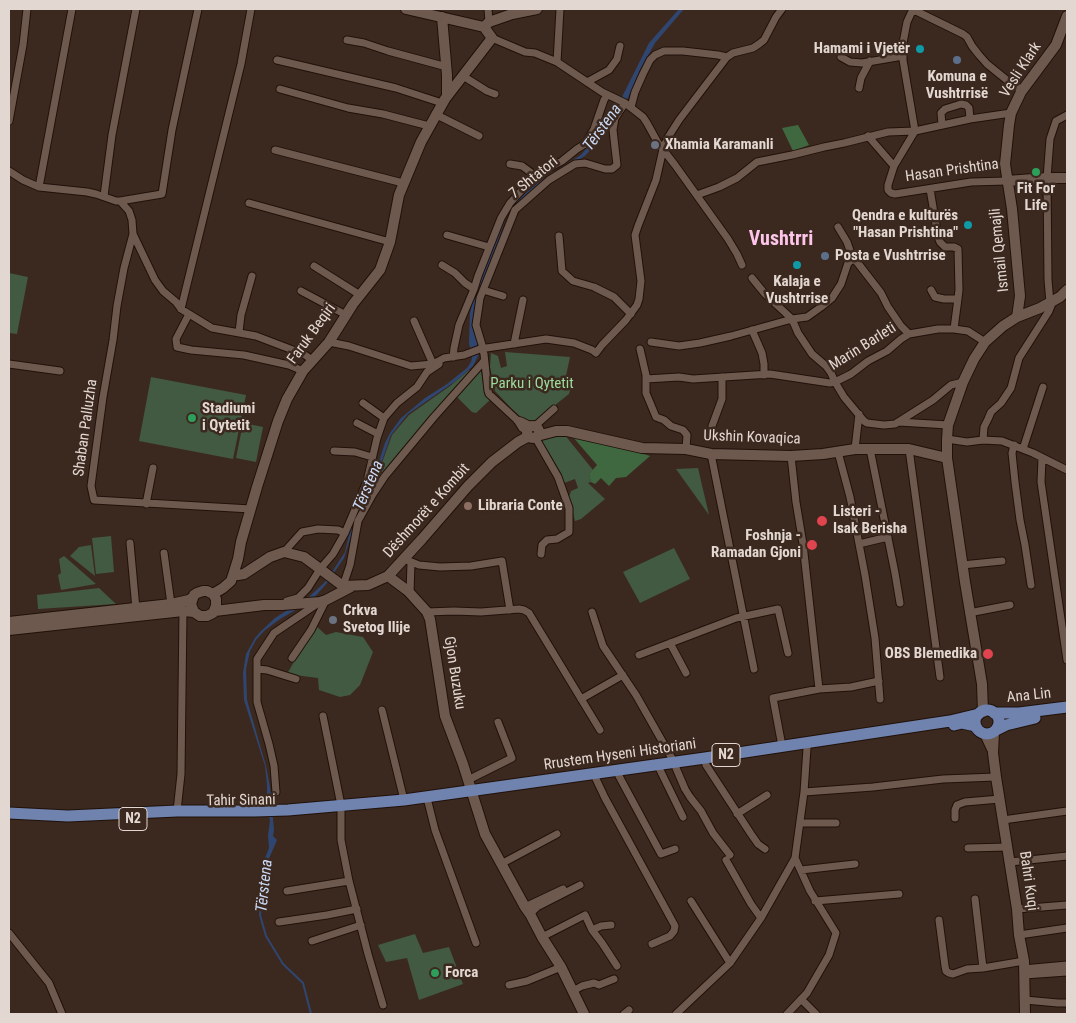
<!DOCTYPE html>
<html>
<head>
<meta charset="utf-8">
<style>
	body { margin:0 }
	#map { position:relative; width:1076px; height:1023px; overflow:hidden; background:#3b291f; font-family:"Roboto Condensed",sans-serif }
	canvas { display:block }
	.frame { position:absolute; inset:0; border:10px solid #e3d7d1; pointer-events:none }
</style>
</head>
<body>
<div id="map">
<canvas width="1076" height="1023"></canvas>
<div class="frame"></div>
</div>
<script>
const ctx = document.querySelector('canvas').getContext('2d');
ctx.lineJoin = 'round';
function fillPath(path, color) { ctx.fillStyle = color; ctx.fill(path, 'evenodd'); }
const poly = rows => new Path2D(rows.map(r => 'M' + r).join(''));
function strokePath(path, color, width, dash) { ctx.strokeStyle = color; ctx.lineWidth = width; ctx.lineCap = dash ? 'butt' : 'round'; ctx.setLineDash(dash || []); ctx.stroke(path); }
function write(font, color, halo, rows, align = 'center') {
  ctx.font = font + ' "Roboto Condensed",sans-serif'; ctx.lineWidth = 5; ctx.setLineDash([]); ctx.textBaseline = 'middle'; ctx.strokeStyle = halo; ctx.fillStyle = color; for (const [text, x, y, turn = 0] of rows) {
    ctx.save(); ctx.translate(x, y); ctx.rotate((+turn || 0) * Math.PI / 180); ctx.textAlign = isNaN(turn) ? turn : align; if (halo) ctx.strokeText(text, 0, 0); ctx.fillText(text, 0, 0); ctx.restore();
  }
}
const green = poly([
	[9,273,28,277,17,334,9,333],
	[505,352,570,357,566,376,572,382,569,394,530,425,512,409,495,391,490,367,491,353,498,356,501,368,507,366],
	[469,370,472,372,378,485,375,482,392,435,409,415,450,386],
	[479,370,481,370,484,391,491,399,476,413,472,412,455,395],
	[151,377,246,395,233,459,139,441],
	[243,423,263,427,256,462,236,458],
	[564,434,593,470,589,474,591,482,588,483,605,499,581,519,575,521,569,497,571,491,578,488,575,479,564,483,561,473,540,438],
	[698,468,709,515,676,469],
	[111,536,114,572,96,574,92,538],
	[91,545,95,576,70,556,79,547],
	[674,548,690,579,640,603,623,572],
	[64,556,96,584,61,590,58,575,61,573,59,559],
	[99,588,116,604,38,609,37,595],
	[315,625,326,635,336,632,363,637,373,652,360,685,350,695,340,697,319,690,318,678,287,674],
	[415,934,423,953,449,947,463,984,419,1000,407,958,386,962,378,945]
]);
const forest = poly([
	[798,125,809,145,793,151,782,128],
	[573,437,609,443,650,456,626,477,616,478,609,486,601,478,595,484,591,482,589,474,597,465]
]);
const water = poly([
	[679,9,684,9,655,43,640,70,628,98,604,133,586,155,518,203,506,217,483,286,476,303,474,317,479,354,473,366,457,380,408,414,391,435,375,481,355,523,344,558,327,583,311,601,280,619,264,631,256,640,250,651,246,669,247,700,266,766,270,787,272,808,274,830,273,836,277,840,268,861,264,861,269,848,268,835,270,821,267,807,267,785,265,766,244,700,243,673,246,654,255,638,260,632,275,618,310,596,324,583,334,569,345,552,352,523,373,479,385,443,390,433,401,418,425,398,447,384,467,368,471,362,472,358,469,343,470,313,474,296,503,218,517,201,535,184,581,155,600,132,616,104,622,97,649,43]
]);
const stream = poly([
	[267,860,260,915,266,936,283,964,303,983,311,1014]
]);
const street = poly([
	[488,9,489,22],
	[912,9,963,34,967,37,972,46,979,55,987,64,1008,81,1023,91],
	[913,9,907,22,903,43,903,60,915,131],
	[492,38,525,52,535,53,557,62,602,92,625,103,643,117,647,123,658,143,675,165,728,239,737,254,742,265],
	[347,40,364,43,388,51,447,67],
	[841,57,850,62,862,63,903,56],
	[277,60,396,88,442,103],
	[557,62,560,9],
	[463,76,487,91,495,94],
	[587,82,609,70,617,59,620,46],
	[859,88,861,78,870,61],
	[280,89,348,108,383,114,429,126],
	[631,107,635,92,643,74,650,60,655,55,664,51,683,51,718,55,727,57],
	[435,114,479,136],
	[9,121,23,45,27,9],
	[942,125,941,113,945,109,961,104,966,105,969,108,970,119],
	[915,131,894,166,888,185,888,190,891,193,895,194,971,182,1007,181],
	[868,136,894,166],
	[275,150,403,183],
	[510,164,522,166,537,177],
	[9,171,23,180,39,187,87,192,96,194,116,201,120,201,129,211,132,220,133,234,155,280,163,291,176,302,181,309,212,328,256,336,298,352,305,355,312,360],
	[39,187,72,9],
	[930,189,938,237,940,242,945,247,954,247,958,249,959,290,957,306,954,329],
	[697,195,719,187,737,178,757,162,792,155,824,147,844,143,888,132,915,131,970,119,1011,113],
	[104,196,112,135,136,9],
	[120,201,162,194,172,130,198,9],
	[249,203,390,242],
	[838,227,847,242,853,259,857,262,881,293,888,307,901,326,909,334],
	[133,234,124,268,117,306,113,340,103,397,91,486,94,500,251,509],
	[447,235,489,247],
	[559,236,562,271,573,281,594,287,614,297,631,314],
	[442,265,455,273,465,283,474,289],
	[314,266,360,295],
	[752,278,765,294,792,319,798,333,812,354,826,366,831,373,835,382,844,397,864,421,867,423,884,425,895,424,933,400,951,385,963,382],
	[483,290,503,296],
	[931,290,935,297,944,299,958,299],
	[301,291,346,315],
	[1050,303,1048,280,1047,178,1050,139,1056,121,1067,115],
	[181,309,241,64,251,9],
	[189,314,176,339,177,347,191,350,244,355,289,365,303,371],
	[414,321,433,364],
	[752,330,762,353,764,364,764,375],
	[239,332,241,315,252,276],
	[329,342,349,346,411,366,433,364,444,358,464,355,480,349,546,339,574,343,592,350,596,353,602,345,626,320,637,305,639,299,641,281,635,235,638,226,656,180,663,149,667,139,679,120,727,57,733,53,753,48,759,44,764,40,776,17,782,9],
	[651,342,679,346,700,343,731,336,792,319,807,317,821,307,832,298,841,284,848,263,853,259],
	[514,344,523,300],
	[482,348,484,354,488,391,489,394,517,420,522,428,527,431],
	[483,348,476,325,480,298,515,210,549,180,575,164,585,163,605,169,612,169,617,165,613,130,615,118,625,103],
	[640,349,646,375,646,393,656,417,664,420,671,426,683,430,687,435,686,449],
	[453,357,454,348,459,325,474,289,478,276,501,218,510,203,522,190,547,169,562,161,577,149,585,144,594,129,604,100,607,95],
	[9,364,60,371],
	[646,379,679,377,693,379,770,374,830,383,835,382,851,374,868,361,887,351,901,339,909,334,938,329,954,329,968,331,985,342],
	[363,403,384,418],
	[517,420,521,421,531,426],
	[899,422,948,425],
	[357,423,378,434],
	[535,426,554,409],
	[712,426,722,399,722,377],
	[535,437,558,477,569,508,569,532,557,539,547,540,542,545,541,554],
	[947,439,967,442,983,440,1002,441,1033,453,1067,470],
	[983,440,984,427,988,419,991,412,1001,403,1011,388,1019,358,1049,311,1053,301],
	[1014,445,1012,453,1015,482,1020,520,1025,545,1031,585],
	[855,449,859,414],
	[870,449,895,573,900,603],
	[909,449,940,677],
	[1023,449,1043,387],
	[334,451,355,452,372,457],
	[838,452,850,497,865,575,875,638,880,699],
	[711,454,754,669],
	[791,456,796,502,803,544,819,689],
	[1042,458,1041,482,1067,660],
	[146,504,153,468],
	[130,543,136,609],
	[859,544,888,537],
	[284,552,302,532,318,529,338,530,345,533],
	[164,553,171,604],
	[404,559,419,565,440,567,471,566,502,561,510,610],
	[962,565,1002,561],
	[343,586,350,565,358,521,373,494,385,476,434,417,484,361],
	[410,593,411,562],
	[287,601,298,598,308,588,320,569,333,554,345,533,367,481,377,438,384,418,397,403,417,387,427,372,439,364],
	[427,612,454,611,481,612,519,609,524,610,529,613,600,730],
	[592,612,603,646,636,695,674,762],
	[969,613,1010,605],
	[670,643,686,673],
	[639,655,736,618,778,609,788,653],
	[292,658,311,630,326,600],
	[257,669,267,670,296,679],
	[581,699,623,675],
	[382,710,404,800],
	[323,716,341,805],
	[782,746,773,698,819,689,851,687,879,681],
	[706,765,751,834,758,844,765,849],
	[676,768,685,789,690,797,701,811,713,833,730,855],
	[660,770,683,817],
	[619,776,661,854,675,849],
	[596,779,605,798,675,926,674,931,670,936,652,944],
	[468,780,512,758,498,722],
	[276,792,274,766,269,744,257,702,257,659,274,633,317,604],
	[804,792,873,787,943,779,996,777],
	[428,802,435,830,476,943],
	[177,811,181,774,183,611],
	[341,811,341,840,349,881,368,954,383,1005],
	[737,814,767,795],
	[955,818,955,810,957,805,965,802,1000,799],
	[1003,820,1067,811],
	[800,823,836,823],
	[968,848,1008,847],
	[726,860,751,904,761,918],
	[1010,862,1067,856],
	[501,864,557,834],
	[801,870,855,864],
	[287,891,349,881],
	[975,899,983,968],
	[691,901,730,963],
	[815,901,899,894],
	[525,907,563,889],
	[1017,909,1067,905],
	[530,914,537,907,580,885],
	[939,920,945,966,946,971,949,973,953,974,967,969,983,968,1024,961],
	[279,922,327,915,357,909],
	[592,930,601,926,611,925],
	[9,933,49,983,62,1014],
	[1019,935,1067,928],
	[542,937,585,915,592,930,602,943,617,966],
	[312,941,361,925],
	[1023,969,1067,965],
	[1024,975,1067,972],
	[509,985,527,981,561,967],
	[573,991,582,986,594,983,599,985,614,979],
	[801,999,816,1014],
	[1025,1000,1058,1003,1067,1003],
	[624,1014,629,1010],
	[676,1014,730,963,761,918,795,858,804,792,807,748],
	[787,1014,807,993,829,955,836,933,810,891,795,858]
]);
const secondary = poly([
	[442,17,447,75,447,95],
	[484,27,489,22,512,14,537,9],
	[1007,181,1047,178,1067,178],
	[1017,317,1020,296,1012,209,1005,164,1009,125,1011,113,1021,92,1056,45,1067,16],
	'527 432a6 6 0 1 1 12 0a6 6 0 1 1-12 0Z',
	[537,436,556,431,567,431,642,448,686,449,711,454,791,456,823,454,855,449,909,449,947,458],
	[233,575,238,575,244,574,270,557,284,552,304,557,343,586,368,585,388,576,422,539,468,486,492,462,518,442,529,436],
	[388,576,408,591,427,612,430,619,445,716,463,764,485,834,525,907,530,914,542,937,561,967,584,1014],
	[213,594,223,588,231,581,233,575,238,559,241,542,257,487,278,421,287,399,303,371,329,342,353,304,380,270,390,242,399,195,421,142,445,99,492,38,484,27,406,9],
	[215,611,264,605,282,605,320,602,326,600,351,587],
	[9,622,171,604,189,600,192,598],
	[9,630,183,611,194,612,200,616,207,616,213,613,216,606,216,599,213,594,207,591,203,591,197,593,194,595,191,604,194,612],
	[983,712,982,684,965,582,947,458,947,439,948,425,963,382,974,359,985,342,1003,326,1017,317,1040,308,1060,297,1067,290],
	[994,732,993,753,996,777,1017,909,1019,935,1024,961,1025,1014],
	[985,734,992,749]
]);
const primary = poly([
	'975 722a12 12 0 1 1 24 0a12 12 0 1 1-24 0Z',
	[994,713,1019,713,1067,707],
	[954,725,962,723,976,726],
	[996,730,1006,725,1035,718],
	[9,813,68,816,177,811,255,811,288,810,404,800,705,758,950,721,979,714]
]);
const markers = [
	[920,49,5,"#0f9aa8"],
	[957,60,5,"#5c6f8a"],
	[655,145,5,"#6b7280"],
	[1036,172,5,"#2e9e5b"],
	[968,225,5,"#0f9aa8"],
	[825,256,5,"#5c6f8a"],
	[797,265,5,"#0f9aa8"],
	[192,418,5,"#2e9e5b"],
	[468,506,5,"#8d6e63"],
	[822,521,6,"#e0444e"],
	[812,545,6,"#e0444e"],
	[333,620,5,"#6b7280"],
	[988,654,6,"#e0444e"],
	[435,973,5,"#2e9e5b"]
];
const shields = [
	[726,755,28],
	[133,819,28]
];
const shieldNames = [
	["N2",726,755],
	["N2",133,819]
];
const poiNames = [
	["Hamami i Vjetër",910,49,"right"],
	["Komuna e",957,77,"center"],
	["Vushtrrisë",957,94,"center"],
	["Xhamia Karamanli",665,145],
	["Fit For",1036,189,"center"],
	["Life",1036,206,"center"],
	["Qendra e kulturës",958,216,"right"],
	["\"Hasan Prishtina\"",958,233,"right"],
	["Posta e Vushtrrise",835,256],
	["Kalaja e",797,282,"center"],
	["Vushtrrise",797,299,"center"],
	["Stadiumi",202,409],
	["i Qytetit",202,426],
	["Libraria Conte",478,506],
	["Listeri -",833,512],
	["Isak Berisha",833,529],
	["Foshnja -",801,536,"right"],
	["Ramadan Gjoni",801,553,"right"],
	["Crkva",343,611],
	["Svetog Ilije",343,628],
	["OBS Blemedika",977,654,"right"],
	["Forca",445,973]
];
const streetNames = [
	["Vesli Klark",1021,70,-57],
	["Hasan Prishtina",952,171,-8],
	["7 Shtatori",534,178,-39],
	["Ismail Qemajli",1000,250,-96],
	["Faruk Beqiri",312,334,-54],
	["Marin Barleti",863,347,-32],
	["Shaban Palluzha",86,428,-82],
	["Ukshin Kovaqica",752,438,2],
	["Dëshmorët e Kombit",427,511,-48],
	["Gjon Buzuku",454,673,81],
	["Ana Lin",1029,696,-6],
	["Rrustem Hyseni Historiani",620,755,-8],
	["Tahir Sinani",241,801,-1],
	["Bahri Kuqi",1028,881,82]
];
const parkNames = [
	["Parku i Qytetit",532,384]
];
const waterNames = [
	["Tërstena",603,128,-54],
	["Tërstena",369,486,-67],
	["Tërstena",265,886,-84]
];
const districtNames = [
	["Vushtrri",781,240]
];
fillPath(green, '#425942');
fillPath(forest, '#3f6841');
fillPath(water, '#2f4671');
strokePath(stream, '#2f4671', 2);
strokePath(street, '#211109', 9);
strokePath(secondary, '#211109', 12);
strokePath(primary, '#211109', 13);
strokePath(street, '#6e594f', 7);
strokePath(secondary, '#6e594f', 10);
strokePath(primary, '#6f83ae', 11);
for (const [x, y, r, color] of markers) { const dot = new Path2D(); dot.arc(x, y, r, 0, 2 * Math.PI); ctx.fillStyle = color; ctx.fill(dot); strokePath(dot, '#3b291f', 2); }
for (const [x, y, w] of shields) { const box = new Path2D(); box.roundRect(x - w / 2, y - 11.5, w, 23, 4); ctx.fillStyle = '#3b291f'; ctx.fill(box); strokePath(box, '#e3d7d1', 1); }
write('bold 14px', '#e3d7d1', null, shieldNames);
write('bold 15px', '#e3d7d1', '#3b291f', poiNames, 'left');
write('15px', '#e3d7d1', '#3b291f', streetNames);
write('15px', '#9bdb9c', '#3b291f', parkNames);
write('italic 16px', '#cadaf6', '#3b291f', waterNames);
write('bold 20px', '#fdc5ea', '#3b291f', districtNames);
</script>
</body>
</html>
